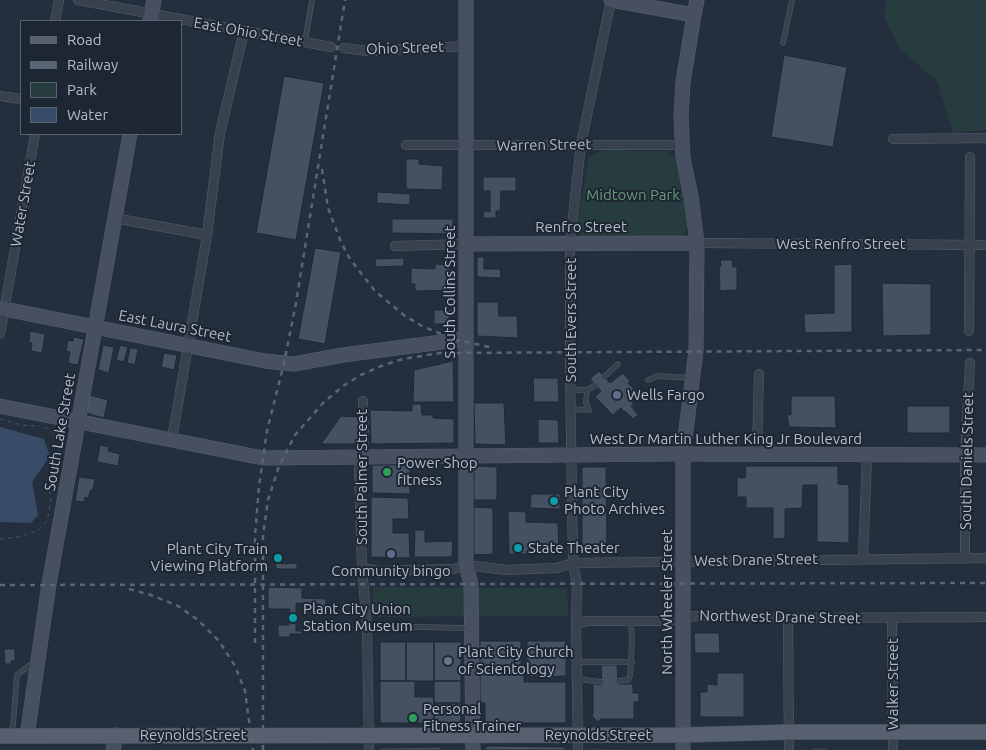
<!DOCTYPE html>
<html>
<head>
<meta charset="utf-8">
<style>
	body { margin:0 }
	#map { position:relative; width:986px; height:750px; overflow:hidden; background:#242f3e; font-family:Ubuntu,sans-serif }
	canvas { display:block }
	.legend { position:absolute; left:20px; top:20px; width:162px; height:115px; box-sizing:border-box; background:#1d2633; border:1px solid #59626f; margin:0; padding:6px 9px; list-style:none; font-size:15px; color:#b4bcc9 }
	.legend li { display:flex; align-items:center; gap:10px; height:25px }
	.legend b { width:25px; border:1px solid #59626f }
</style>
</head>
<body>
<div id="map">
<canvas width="986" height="750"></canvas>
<ul class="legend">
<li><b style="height:6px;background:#56606e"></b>Road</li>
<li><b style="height:6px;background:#5a6575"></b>Railway</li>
<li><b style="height:14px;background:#263c3f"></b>Park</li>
<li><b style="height:14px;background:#394c67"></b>Water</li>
</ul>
</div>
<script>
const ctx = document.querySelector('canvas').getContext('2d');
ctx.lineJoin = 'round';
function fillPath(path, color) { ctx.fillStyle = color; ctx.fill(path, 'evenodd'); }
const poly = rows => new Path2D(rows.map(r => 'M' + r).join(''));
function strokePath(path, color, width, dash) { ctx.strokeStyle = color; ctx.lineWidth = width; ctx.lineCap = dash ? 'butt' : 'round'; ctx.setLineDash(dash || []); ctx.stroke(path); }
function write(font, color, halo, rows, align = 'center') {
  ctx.font = font + ' Ubuntu,sans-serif'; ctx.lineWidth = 4; ctx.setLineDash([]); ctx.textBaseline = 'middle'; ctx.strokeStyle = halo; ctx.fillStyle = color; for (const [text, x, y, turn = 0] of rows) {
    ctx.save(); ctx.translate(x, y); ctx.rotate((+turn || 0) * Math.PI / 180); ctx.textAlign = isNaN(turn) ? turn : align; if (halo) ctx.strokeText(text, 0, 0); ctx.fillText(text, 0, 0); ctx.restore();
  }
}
const green = poly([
	[886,0,986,0,986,130,953,133,937,81,900,49,884,17],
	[604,150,666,151,673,155,684,193,688,223,687,230,678,240,580,238,578,220,589,156],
	[373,587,567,588,568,616,378,617,373,606]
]);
const water = poly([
	[0,427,44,439,50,456,32,482,38,515,31,523,0,522]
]);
const building = poly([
	[784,55,847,67,833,147,771,137,784,55],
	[284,76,324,83,296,240,256,233,284,76],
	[406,159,419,159,419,164,443,166,442,190,406,189,406,159],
	[483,177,516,177,516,191,501,191,500,211,496,211,496,218,483,218,484,211,490,212,490,191,483,191,483,177],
	[377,192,410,194,410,205,377,203,377,192],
	[392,219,453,219,453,234,392,233,392,219],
	[315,248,341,252,325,344,298,339,315,248],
	[477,257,484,257,484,269,500,269,501,278,477,277,477,257],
	[404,258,404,266,376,267,375,259,404,258],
	[720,260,732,260,733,267,737,267,737,290,720,291,719,267,721,266,720,260],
	[435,264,449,265,449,269,454,269,454,290,415,291,415,284,411,284,411,268,435,269,435,264],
	[852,264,852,332,805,333,804,314,834,313,834,265,852,264],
	[882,283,931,284,931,335,883,336,882,283],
	[477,302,498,302,499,316,517,316,518,338,477,336,477,302],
	[434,310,454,310,454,317,449,317,450,324,434,324,434,310],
	[30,331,45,334,42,353,31,351,32,343,29,342,30,331],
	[74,337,84,339,78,365,68,363,70,352,66,351,68,340,73,341,74,337],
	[103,345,114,347,109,373,98,370,103,345],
	[120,345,128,347,124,362,116,360,120,345],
	[130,348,138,349,135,365,127,363,130,348],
	[164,353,177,355,174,370,161,367,164,353],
	[453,361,454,402,413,402,414,370,453,361],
	[599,371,610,383,623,373,630,381,628,383,638,394,630,400,634,404,631,406,638,415,633,419,625,411,624,412,621,408,613,415,595,397,601,391,590,379,599,371],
	[533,378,558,378,559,402,534,402,533,378],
	[90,395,108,400,104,418,86,413,90,395],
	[791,396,835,396,836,428,789,427,787,414,791,415,791,396],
	[474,403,504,403,506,445,475,444,474,403],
	[412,404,421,404,422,415,433,415,433,418,454,419,454,443,371,444,370,410,412,411,412,404],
	[907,406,950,406,950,433,907,433,907,406],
	[341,416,360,417,359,444,321,444,341,416],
	[538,419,558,420,559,443,538,443,538,419],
	[100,445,109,447,108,451,120,454,118,466,97,462,100,445],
	[372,465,410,465,410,494,372,493,372,465],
	[474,466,497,467,497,500,474,500,474,466],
	[746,466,838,466,838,484,849,485,849,543,817,542,817,485,803,485,802,508,785,509,785,538,773,539,773,508,746,508,746,497,737,497,737,477,745,478,746,466],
	[582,467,606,467,607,553,582,553,582,467],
	[79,477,95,479,93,490,91,490,88,498,85,497,84,502,75,501,79,477],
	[531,494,560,494,560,509,530,508,531,494],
	[371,497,408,498,409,519,393,519,393,533,409,533,410,558,371,557,371,497],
	[474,507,493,508,493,554,474,555,474,507],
	[508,511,526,512,526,522,558,523,559,554,509,554,508,511],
	[415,530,425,530,425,542,453,541,452,557,414,557,415,530],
	[275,553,281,553,281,564,297,563,297,569,276,569,275,553],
	[268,587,302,588,302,598,326,599,326,611,319,611,319,604,296,603,296,631,302,631,302,634,290,634,290,637,278,637,278,625,289,625,290,609,268,609,268,587],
	[694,633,719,633,720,653,695,653,694,633],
	[480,641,521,641,521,672,524,672,524,682,566,682,566,723,485,723,485,703,480,703,480,641],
	[527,641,566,641,566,676,527,677,527,641],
	[380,642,406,642,406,681,380,681,380,642],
	[406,642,434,642,434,681,406,681,406,642],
	[434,642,461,642,461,681,434,681,434,642],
	[4,649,15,649,15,661,11,661,11,664,5,664,4,649],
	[601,665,617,665,618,684,633,684,633,693,639,693,639,702,634,702,634,719,601,719,598,722,592,716,593,713,593,684,602,685,601,665],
	[717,673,744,673,744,717,700,717,700,692,707,692,707,684,717,685,717,673],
	[380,681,415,681,415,697,434,697,434,723,380,723,380,681],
	[434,681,461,681,461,703,434,703,434,681],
	[434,703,461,703,461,723,434,723,434,703],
	[487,746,565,747,565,750,484,750,487,746],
	[441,747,441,750,379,750,379,748,441,747],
	[590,748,629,749,629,750,590,750,590,748],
	[811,748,828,748,828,750,811,750,811,748]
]);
const path = poly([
	[0,419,21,425,40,426],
	[44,427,57,435,61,442,61,449],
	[0,539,18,537,38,531,46,522,49,513,51,497,48,483,50,475,60,458]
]);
const lane = poly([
	[305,42,312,0],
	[783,43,792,0],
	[604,377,618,364],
	[648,380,658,376,691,378],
	[571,390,587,390,596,385],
	[571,409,589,410,586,403,587,390],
	[367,626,469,628],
	[577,662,632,662],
	[577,679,602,682],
	[618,681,628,680,630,676,632,644,631,621],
	[10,734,13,725,17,675,30,665,36,665]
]);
const street = poly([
	[78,0,331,47],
	[55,21,59,0],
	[344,48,368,51,467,46],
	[0,96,21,99],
	[893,139,986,138],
	[406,145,683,145],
	[114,218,207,235],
	[697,243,986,245],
	[395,246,466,244],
	[969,331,970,157],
	[0,334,35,134],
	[363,401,364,441,359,470,362,568,367,626,369,750],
	[172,439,207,235,220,133,244,31],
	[757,454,759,374],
	[863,559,867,455],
	[965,559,965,455,970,363],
	[362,568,379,571,454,569,466,565,506,570,557,568,573,563,986,558],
	[788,618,789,750],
	[892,618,893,750],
	[576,625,586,621,671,621,683,617,697,616,788,618,986,617],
	[578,750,576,625,577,584,573,563,570,373,570,244,581,144,611,0]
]);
const secondary = poly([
	[466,0,466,565,471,584,473,750],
	[611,0,694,15,683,82,681,116,683,158,691,196,697,243,696,351,683,454,683,750],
	[694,15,697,0],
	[150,21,154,0],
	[466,244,697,243],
	[0,308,265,361,284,363,294,364,343,355,465,339],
	[0,406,263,458,671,454,986,455],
	[27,736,49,584,130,134],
	[113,750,116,735]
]);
const primary = poly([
	[0,736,683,735,789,732,986,732]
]);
const rail = poly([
	[322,169,328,208,341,242,350,259,375,291,405,316,422,326,453,339,489,347],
	[0,585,986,583],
	[129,589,151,595,178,606,198,620,219,641,235,666,245,691,253,750],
	[255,643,255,536,259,486,267,431,284,363,296,303,345,0],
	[263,750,263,535,268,500,279,466,295,435,324,402,343,386,361,375,381,366,403,359,440,353,986,350]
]);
const markers = [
	[617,395,5,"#5c6f8a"],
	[387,472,5,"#2e9e5b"],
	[554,501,5,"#0f9aa8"],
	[518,548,5,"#0f9aa8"],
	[391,554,5,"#5c6f8a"],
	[278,558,5,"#0f9aa8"],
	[293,618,5,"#0f9aa8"],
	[448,661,5,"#6b7280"],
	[413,718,5,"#2e9e5b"]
];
const streetNames = [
	["East Ohio Street",248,32,10],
	["Ohio Street",405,48,-2],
	["Warren Street",544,145,-1],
	["Water Street",23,204,-80],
	["Renfro Street",581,227],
	["West Renfro Street",841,244],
	["South Collins Street",450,292,-90],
	["South Evers Street",571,320,-90],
	["East Laura Street",175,326,11],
	["South Lake Street",60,432,-80],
	["West Dr Martin Luther King Jr Boulevard",726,439],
	["South Daniels Street",967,461,-89],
	["South Palmer Street",362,477,-90],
	["West Drane Street",756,560,-1],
	["North Wheeler Street",667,602,-90],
	["Northwest Drane Street",780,617,1],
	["Walker Street",893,684,-90],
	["Reynolds Street",193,735],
	["Reynolds Street",598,735]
];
const parkNames = [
	["Midtown Park",633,195]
];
const poiNames = [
	["Wells Fargo",627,395],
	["Power Shop",397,463],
	["fitness",397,480],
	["Plant City",564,492],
	["Photo Archives",564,509],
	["State Theater",528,548],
	["Plant City Train",268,549,"right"],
	["Viewing Platform",268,566,"right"],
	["Community bingo",391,571,"center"],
	["Plant City Union",303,609],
	["Station Museum",303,626],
	["Plant City Church",458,652],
	["of Scientology",458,669],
	["Personal",423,709],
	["Fitness Trainer",423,726]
];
fillPath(green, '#263c3f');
fillPath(water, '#394c67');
fillPath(building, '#455162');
strokePath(building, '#1f2835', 1);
strokePath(lane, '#565f6c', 5.5);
strokePath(street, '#565f6c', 10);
strokePath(secondary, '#565f6c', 15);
strokePath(primary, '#414a57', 16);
strokePath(path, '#44595c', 1, [4, 4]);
strokePath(lane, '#38414e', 4.5);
strokePath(street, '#38414e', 9);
strokePath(secondary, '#465061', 14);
strokePath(primary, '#56606e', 15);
strokePath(rail, '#5a6575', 2.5, [5, 5]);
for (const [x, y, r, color] of markers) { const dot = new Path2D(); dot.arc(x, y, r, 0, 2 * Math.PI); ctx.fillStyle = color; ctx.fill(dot); strokePath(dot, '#1d2633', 2); }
write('15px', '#b4bcc9', '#1d2633', streetNames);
write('15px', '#6b9a76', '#1d2633', parkNames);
write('15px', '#b4bcc9', '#1d2633', poiNames, 'left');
</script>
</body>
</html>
